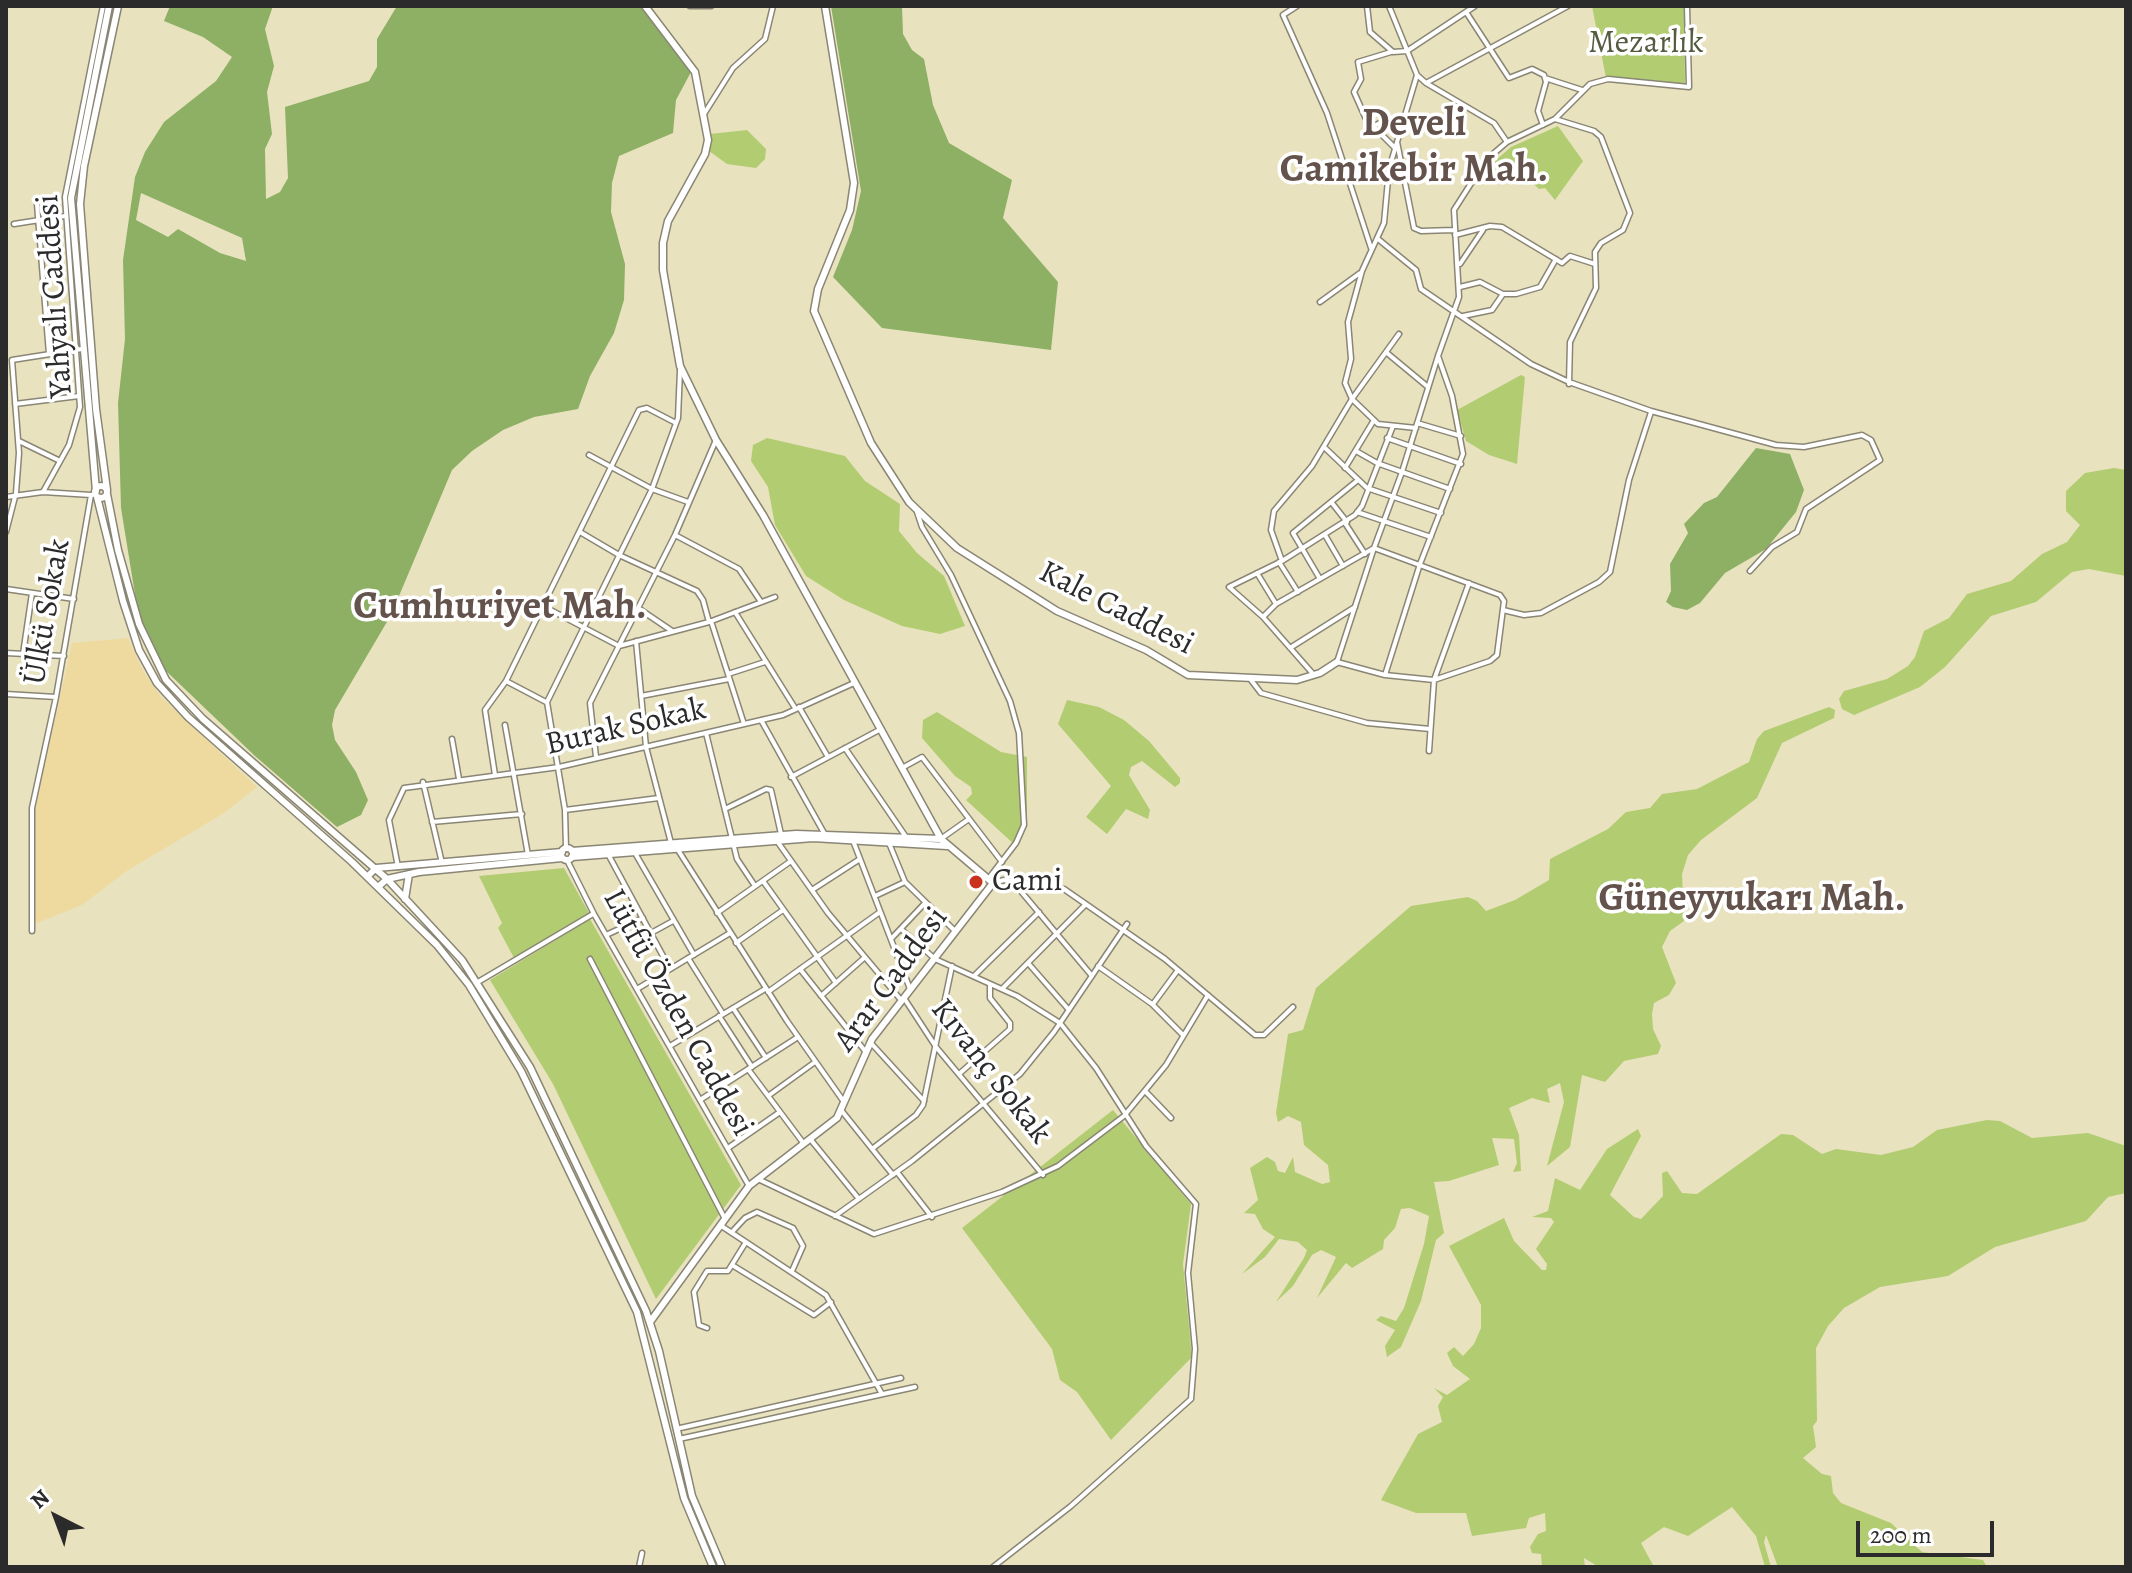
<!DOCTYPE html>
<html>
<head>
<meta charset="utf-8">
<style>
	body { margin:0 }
	#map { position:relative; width:2132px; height:1573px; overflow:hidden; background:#e9e2bf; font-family:Alegreya,serif }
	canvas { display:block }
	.frame { position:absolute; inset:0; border:8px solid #2b2b2b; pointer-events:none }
	.north { position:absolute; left:16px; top:1477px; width:80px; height:80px; -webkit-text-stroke:6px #fff; paint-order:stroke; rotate:318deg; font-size:22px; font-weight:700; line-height:32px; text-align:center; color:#2b2b2b }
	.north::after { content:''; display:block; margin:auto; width:28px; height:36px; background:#2b2b2b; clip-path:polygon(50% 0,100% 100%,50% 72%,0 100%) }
	.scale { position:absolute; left:1856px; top:1521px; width:138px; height:36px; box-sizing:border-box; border:4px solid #2b2b2b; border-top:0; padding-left:10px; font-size:24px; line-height:28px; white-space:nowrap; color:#2b2b2b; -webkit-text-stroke:6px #fff; paint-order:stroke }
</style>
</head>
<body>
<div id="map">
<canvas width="2132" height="1573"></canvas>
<div class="frame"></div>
<div class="north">N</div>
<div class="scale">200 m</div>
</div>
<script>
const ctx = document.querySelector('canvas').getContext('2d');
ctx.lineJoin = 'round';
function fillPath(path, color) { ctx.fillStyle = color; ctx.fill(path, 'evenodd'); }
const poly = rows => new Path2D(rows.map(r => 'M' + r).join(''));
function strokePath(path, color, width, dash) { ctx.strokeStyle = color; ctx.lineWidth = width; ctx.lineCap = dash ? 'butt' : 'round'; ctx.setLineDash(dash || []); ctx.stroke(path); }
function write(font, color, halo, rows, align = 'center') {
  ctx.font = font + ' Alegreya,serif'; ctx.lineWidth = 7; ctx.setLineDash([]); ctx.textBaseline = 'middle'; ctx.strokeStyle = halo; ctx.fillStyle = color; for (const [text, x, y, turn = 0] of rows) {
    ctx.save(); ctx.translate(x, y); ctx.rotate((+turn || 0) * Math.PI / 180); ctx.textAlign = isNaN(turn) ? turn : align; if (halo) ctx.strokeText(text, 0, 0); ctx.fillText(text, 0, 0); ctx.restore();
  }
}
const green = poly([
	[1592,6,1684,6,1685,85,1606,78],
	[1558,126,1583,161,1555,200,1545,188,1539,189,1524,175,1505,174,1501,178,1482,172,1511,147],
	[747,130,766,149,765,159,756,168,727,164,709,151,710,134],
	[1521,375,1525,377,1517,464,1489,455,1466,441,1457,410],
	[767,438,845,456,865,481,900,504,899,531,917,553,944,576,965,626,940,634,902,626,844,600,806,576,775,525,768,487,751,461,753,445],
	[2114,468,2126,470,2126,576,2089,569,2072,572,2036,602,1991,616,1945,667,1920,687,1854,715,1842,709,1839,699,1844,691,1887,679,1908,666,1915,657,1924,631,1949,618,1967,594,2011,581,2042,554,2067,542,2080,525,2066,511,2066,491,2085,473],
	[1067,700,1099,707,1124,720,1149,741,1180,778,1180,783,1175,787,1142,761,1131,767,1129,775,1150,810,1148,819,1126,809,1107,834,1086,817,1111,786,1058,724],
	[1829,707,1835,710,1834,718,1782,743,1757,798,1701,840,1688,855,1682,874,1684,921,1670,931,1662,947,1676,983,1669,995,1654,1003,1652,1014,1653,1029,1661,1046,1658,1054,1624,1061,1605,1082,1582,1075,1570,1147,1547,1166,1564,1102,1560,1083,1547,1089,1550,1103,1532,1098,1509,1108,1519,1135,1521,1171,1513,1172,1517,1163,1514,1139,1492,1138,1499,1165,1449,1181,1434,1182,1444,1233,1436,1240,1421,1301,1401,1347,1387,1357,1385,1346,1395,1330,1376,1320,1381,1316,1396,1321,1404,1308,1424,1244,1429,1216,1410,1208,1401,1209,1395,1228,1384,1240,1383,1249,1352,1268,1346,1263,1317,1298,1336,1257,1321,1250,1312,1255,1293,1286,1276,1302,1304,1258,1307,1250,1298,1242,1279,1239,1265,1257,1242,1274,1275,1237,1263,1229,1255,1214,1244,1213,1258,1200,1250,1168,1267,1157,1275,1162,1278,1171,1285,1173,1293,1157,1295,1172,1322,1184,1330,1182,1328,1165,1304,1145,1301,1122,1288,1116,1278,1122,1276,1113,1288,1034,1303,1030,1316,988,1411,906,1468,897,1477,901,1486,911,1515,900,1549,880,1550,859,1608,829,1626,812,1650,808,1662,794,1697,789,1749,762,1757,739,1764,731],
	[937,712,1001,752,1027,757,1027,823,1016,846,966,800,972,794,971,787,955,776,922,738,923,720],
	[564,868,589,913,514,958,498,928,502,923,479,876],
	[590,919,741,1185,656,1299,553,1084,490,980],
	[1113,1110,1191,1204,1183,1264,1192,1357,1111,1440,1077,1392,1060,1380,1052,1349,962,1228],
	[1987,1120,2000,1121,2032,1138,2088,1133,2126,1146,2126,1193,2108,1197,2086,1221,1995,1247,1948,1276,1880,1287,1844,1308,1828,1326,1816,1348,1817,1421,1813,1426,1816,1447,1803,1458,1822,1474,1831,1476,1833,1493,1841,1503,1891,1523,1922,1552,1983,1560,1987,1567,1778,1567,1766,1535,1764,1542,1771,1567,1765,1567,1756,1536,1732,1507,1688,1536,1664,1527,1641,1543,1654,1567,1599,1567,1584,1558,1585,1567,1542,1567,1541,1554,1532,1553,1530,1547,1538,1534,1546,1531,1545,1513,1529,1518,1526,1528,1472,1536,1466,1513,1416,1513,1381,1500,1418,1434,1442,1422,1438,1406,1443,1397,1434,1388,1447,1395,1470,1379,1453,1366,1447,1353,1454,1347,1463,1356,1474,1344,1481,1328,1481,1305,1449,1246,1504,1218,1514,1241,1542,1270,1546,1270,1547,1264,1536,1249,1554,1222,1551,1218,1532,1217,1548,1211,1555,1178,1580,1190,1607,1149,1638,1129,1641,1136,1610,1195,1634,1217,1641,1219,1663,1196,1662,1173,1667,1171,1682,1193,1697,1194,1781,1134,1793,1135,1822,1154,1836,1149,1881,1155,1913,1147,1937,1130]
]);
const forest = poly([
	[170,6,273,6,265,29,274,66,267,92,272,134,265,149,266,199,280,192,288,178,285,107,369,81,377,67,377,39,397,6,641,6,674,44,691,72,676,100,673,133,619,156,612,183,611,212,625,264,624,300,614,333,590,376,578,409,534,417,503,430,472,451,452,470,391,615,335,710,332,725,335,740,356,772,368,800,361,815,337,827,255,756,166,671,138,613,121,508,118,403,125,339,123,260,135,177,145,152,164,122,216,81,232,57,203,37,164,21],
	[141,193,242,238,246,261,220,253,178,229,168,237,136,220],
	[831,6,902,6,903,34,912,50,924,59,933,105,949,143,1012,180,1003,218,1058,282,1051,350,882,328,833,277,852,230,861,191],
	[1756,448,1790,454,1804,490,1796,512,1766,549,1725,573,1700,603,1687,610,1673,607,1666,602,1671,591,1670,564,1688,533,1684,524,1704,503,1717,497]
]);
const sand = poly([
	[128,638,143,671,162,698,257,787,224,813,125,872,82,905,34,924,35,810,72,643]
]);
const street = poly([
	[690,6,711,6],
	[1297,6,1283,15,1327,113,1371,248],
	[1367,6,1370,32,1393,52,1407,51,1475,6],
	[1389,6,1417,75,1426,83,1568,6],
	[1466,12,1509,78,1532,69,1544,75,1546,82,1538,111,1543,125],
	[1391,52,1358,62,1361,79,1354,92,1366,119,1395,148],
	[1545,78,1582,90],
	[1426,83,1494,123,1507,142],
	[704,114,733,68,765,39,773,6],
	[1555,119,1594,131,1601,137,1630,213,1623,230,1601,243,1595,252,1596,288,1570,342,1569,384],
	[1372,127,1384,121,1401,121],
	[1397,142,1414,228,1421,231,1454,230],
	[37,204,49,354],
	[14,224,65,216],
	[1455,235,1490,226,1502,227,1562,263,1570,256,1595,264],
	[1378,239,1416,270,1421,289,1531,364,1569,382,1651,411,1776,445,1804,447,1862,435,1871,440,1880,460,1806,509,1797,532,1772,547,1750,571],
	[1460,264,1483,230],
	[1460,287,1480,282,1503,294,1516,294,1540,287,1556,259],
	[1320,302,1360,273],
	[1463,316,1492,310,1503,294],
	[1387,353,1428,387],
	[15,404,79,396],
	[1417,423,1461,436],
	[1416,428,1378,424,1352,399,1345,383,1351,359,1348,322,1362,271,1384,223,1389,169,1417,75],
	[1387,438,1461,464],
	[19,441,58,460],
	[1324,447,1367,488,1441,513],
	[1356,451,1377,463,1450,489],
	[589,455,652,489,688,502],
	[1345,468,1374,420],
	[43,492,69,445,80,407,65,197,103,6],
	[6,497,43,492,91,495],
	[1332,503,1347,522],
	[917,512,922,527,951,575,1010,701,1019,733,1024,825,1016,843,989,878],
	[1357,512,1431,537],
	[1345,523,1365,554],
	[6,532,16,493,19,453,12,360,82,349],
	[580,532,619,555,697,591,703,600,709,622],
	[675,535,739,569,761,602],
	[1325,535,1343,566],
	[1282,561,1271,530,1274,511,1312,466,1352,399,1399,334],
	[1279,562,1298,592],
	[1257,573,1276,604],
	[1320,579,1293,533,1358,480],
	[6,589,74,599],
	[543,606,619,646,709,622,775,597],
	[638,608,672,631],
	[1503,610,1524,615,1541,613,1599,582,1610,572,1629,480,1651,412],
	[735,612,795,708],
	[1263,617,1229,587,1282,561,1355,515,1362,506,1393,426],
	[711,621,744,724],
	[636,641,646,747,671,843],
	[1290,648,1355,607],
	[6,653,64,656],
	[23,654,32,593],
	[728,674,765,662],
	[1314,675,1263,617,1276,604,1374,548,1500,595,1504,601,1497,655,1490,661,1434,680,1385,675,1337,662,1374,548,1402,472,1438,356,1459,297,1454,210,1486,160,1507,142,1555,119,1590,84,1608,79,1689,87,1687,6],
	[1385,675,1420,564,1463,454,1452,396,1438,356],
	[1251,680,1261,693,1367,723,1430,729],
	[506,681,546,702],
	[6,694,56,697],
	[641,696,729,679],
	[799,707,828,757],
	[761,720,824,833],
	[505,725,528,855],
	[706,733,737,859,755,886],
	[452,739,459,779],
	[845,748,906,837],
	[1429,751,1434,680,1469,583],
	[596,757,590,703,675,535,716,440],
	[902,768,922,757,1002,862],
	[495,775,485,710,506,681,639,410,647,408,676,423],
	[791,777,881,729],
	[423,782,442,863],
	[727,808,766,789,771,790,781,834],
	[565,810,659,798],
	[432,822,522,814],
	[852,838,910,989],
	[942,838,969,819],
	[777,841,828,913,901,1000],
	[889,843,905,882,955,931],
	[566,849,565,810,547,702,652,489,678,418,680,370],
	[678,850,787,1021,844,1102],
	[635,853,694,955],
	[608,854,670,969],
	[567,860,594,914,749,1186],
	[398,867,389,820,404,788,559,767,783,715,854,683],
	[763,881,836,983],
	[993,883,1004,880,1064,889,1165,959,1255,1035,1264,1035,1293,1007],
	[1014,883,1092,976],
	[812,890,860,859],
	[875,896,905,882],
	[717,913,791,861],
	[901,929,935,959,1017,996,1060,1023,1096,1068,1146,1146,1196,1204,1188,1273,1195,1349,1191,1399,1071,1506,993,1567],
	[32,931,32,808,56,697,91,495,96,494],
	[651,933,673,921],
	[606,935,643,918],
	[891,939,925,903],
	[736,943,783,910],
	[688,958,723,1014],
	[590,959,725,1219],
	[1028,963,1069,1010],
	[1098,966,1152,1004,1183,1035],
	[800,969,865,1051],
	[974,976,1039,912],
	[478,982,593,914],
	[637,989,730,933],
	[1002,989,1085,905],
	[768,992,880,912],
	[821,996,864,958],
	[904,998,936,1047,1043,1175],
	[1153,1004,1178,970],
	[733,1008,766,1058],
	[719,1016,752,1067],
	[870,1042,924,1101],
	[670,1046,765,989],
	[748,1069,804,1144],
	[959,1074,1010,1029,1010,1023,990,998,990,984],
	[1146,1092,1171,1118],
	[768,1096,815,1062],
	[700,1100,798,1037],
	[841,1110,893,1175],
	[811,1140,859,1199],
	[728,1148,780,1112],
	[872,1149,916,1115,923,1105,952,966],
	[897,1172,932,1217],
	[758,1179,874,1234,1002,1192,1058,1166,1124,1116,1166,1065,1208,995],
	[835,1216,912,1161,1020,1074,1054,1032,1127,924],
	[720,1225,826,1295,882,1394],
	[732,1232,745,1218,757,1212,793,1228,803,1246,792,1271],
	[732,1265,814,1315,831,1302],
	[707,1328,699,1325,694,1292,707,1271,728,1271,746,1242],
	[676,1429,901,1378],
	[679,1439,915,1387],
	[639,1567,642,1553]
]);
const secondary = poly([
	[645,6,695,72,708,140,705,154,668,221,663,243,663,270,680,366,716,440,763,515,941,839,993,883,872,1039,837,1118,749,1186,650,1322],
	[825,6,854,183,850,210,818,289,814,311,871,443,909,502,957,548,1057,611,1146,650,1188,675,1297,680,1320,673,1337,662],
	'95 492a6 6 0 1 1 12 0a6 6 0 1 1-12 0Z',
	[107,490,96,409,80,204,84,166,118,6],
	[96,491,71,198,109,6],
	[107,494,118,550,139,624,166,680,203,719,387,879,462,960,530,1067,646,1311,659,1351,692,1496,722,1567],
	[97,497,123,601,139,650,157,683,188,717,352,862,437,945,469,985,521,1071,637,1312,684,1498,713,1567],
	'561 854a6 6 0 1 1 12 0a6 6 0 1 1-12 0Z',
	[572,851,796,834,941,839],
	[572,857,813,838,947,846],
	[368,876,376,868,562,852],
	[378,887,387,879,419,872,562,858],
	[405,899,409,874]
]);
const markers = [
	[976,882,8,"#c8321e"]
];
const parkNames = [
	["Mezarlık",1646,44]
];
const streetNames = [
	["Yahyalı Caddesi",56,296,-94],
	["Kale Caddesi",1116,609,27],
	["Ülkü Sokak",48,612,-80],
	["Burak Sokak",626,728,-13],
	["Arar Caddesi",892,980,-54],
	["Lütfü Özden Caddesi",677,1013,61],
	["Kıvanç Sokak",990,1072,52]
];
const poiNames = [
	["Cami",992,882]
];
const districtNames = [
	["Develi",1414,125],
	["Camikebir Mah.",1414,171],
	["Cumhuriyet Mah.",500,608],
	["Güneyyukarı Mah.",1752,900]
];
fillPath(green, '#b2cc72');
fillPath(forest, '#8db064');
fillPath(sand, '#eeda9e');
strokePath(street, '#8a8675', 7);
strokePath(secondary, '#8a8675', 9);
strokePath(street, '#fff', 4);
strokePath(secondary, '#fff', 6);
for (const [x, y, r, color] of markers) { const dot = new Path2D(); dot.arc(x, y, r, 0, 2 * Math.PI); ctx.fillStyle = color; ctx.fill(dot); strokePath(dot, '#fff', 3); }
write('32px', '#545b40', '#fff', parkNames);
write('32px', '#2b2b2b', '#fff', streetNames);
write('32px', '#2b2b2b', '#fff', poiNames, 'left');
write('bold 40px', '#64534c', '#fff', districtNames);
</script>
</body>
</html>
